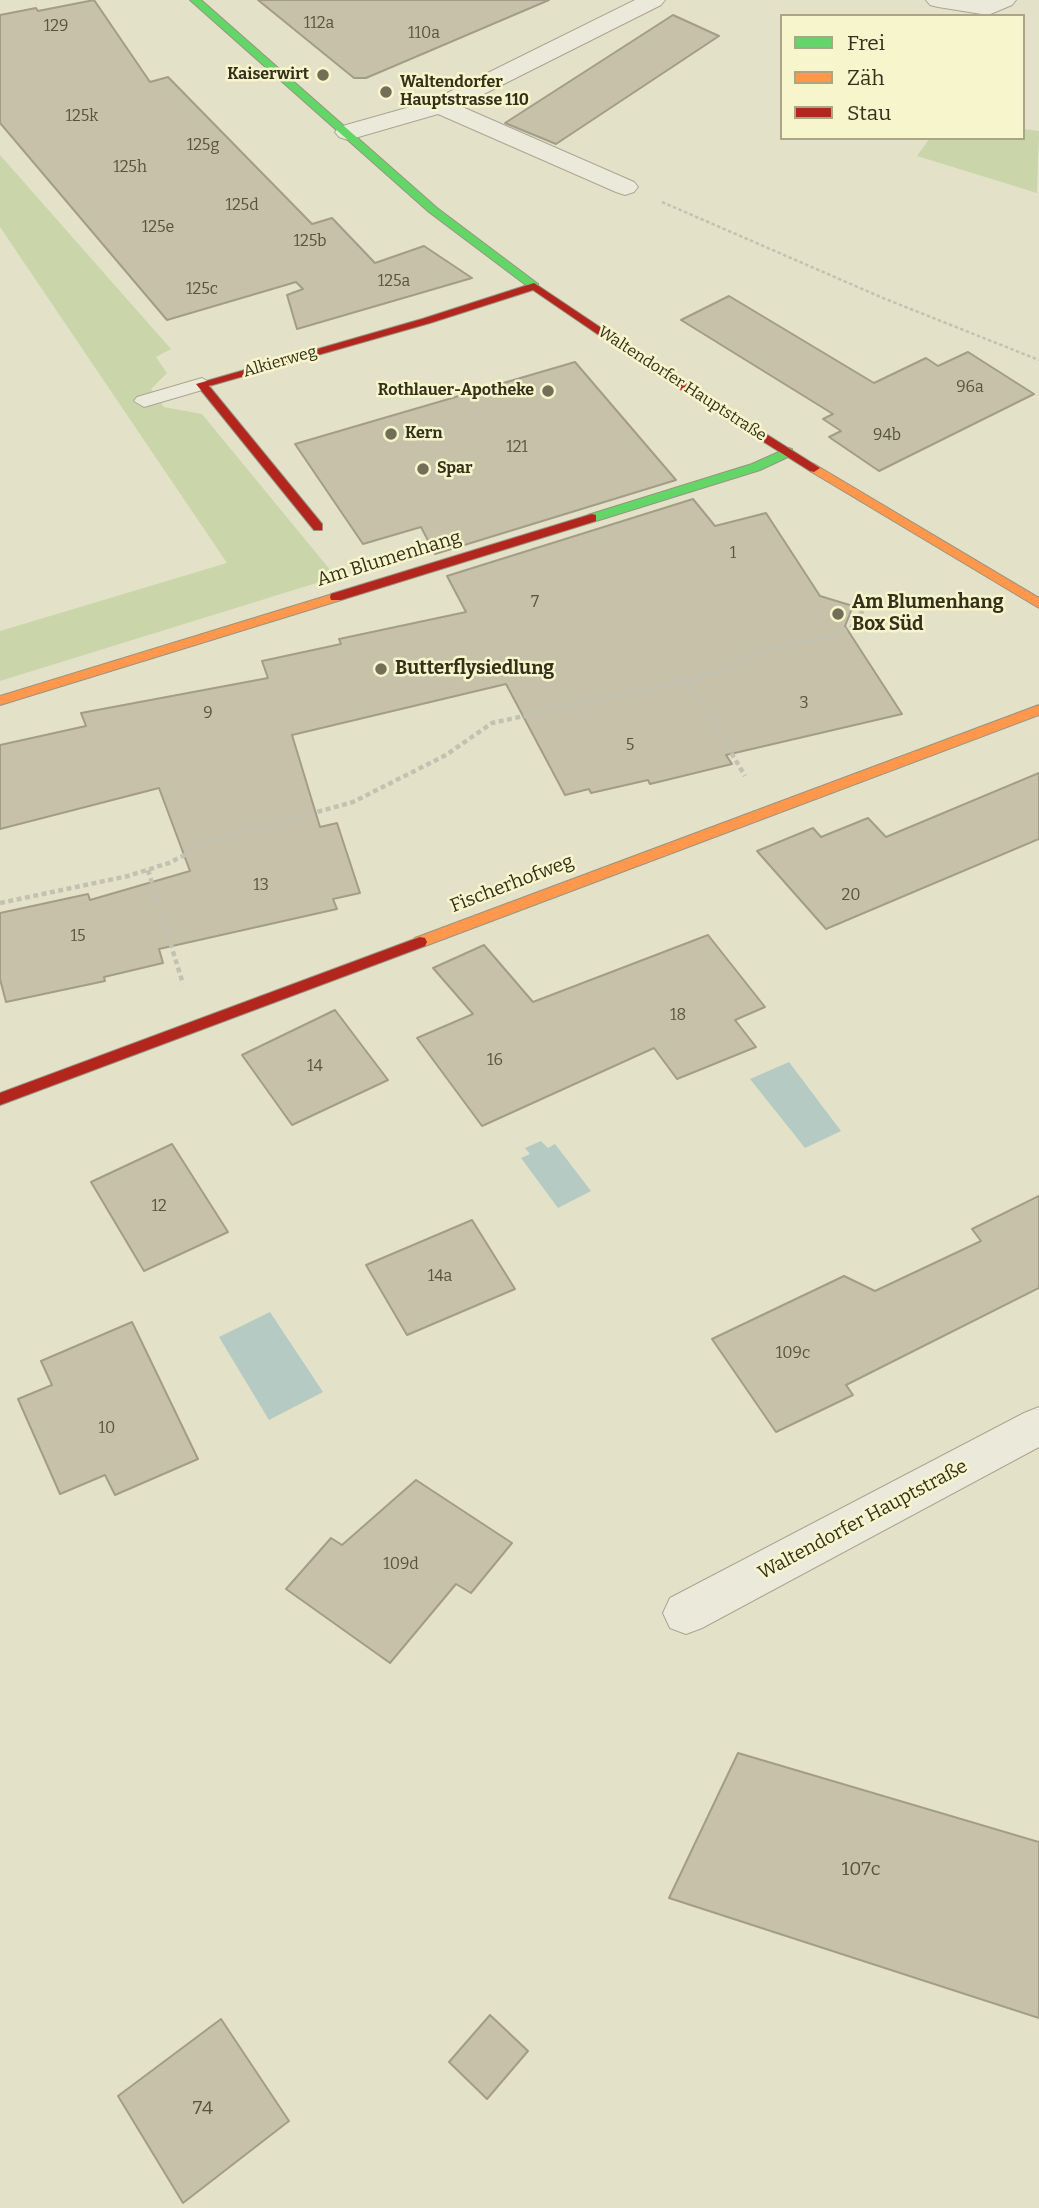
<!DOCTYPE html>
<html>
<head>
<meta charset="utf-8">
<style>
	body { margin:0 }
	#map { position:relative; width:1039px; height:2208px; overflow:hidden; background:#e3e2c8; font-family:Bitter,serif }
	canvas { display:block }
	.legend { position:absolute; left:780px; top:14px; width:245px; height:126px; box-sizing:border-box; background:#f6f5cc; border:2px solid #a9a685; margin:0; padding:9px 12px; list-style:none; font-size:21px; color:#352f1b }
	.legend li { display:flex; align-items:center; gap:14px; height:35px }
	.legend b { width:35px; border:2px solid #a9a685 }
</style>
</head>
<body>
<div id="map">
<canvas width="1039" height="2208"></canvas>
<ul class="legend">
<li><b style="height:9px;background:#63d668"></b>Frei</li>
<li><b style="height:9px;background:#ff974d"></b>Zäh</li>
<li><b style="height:9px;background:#b3261e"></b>Stau</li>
</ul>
</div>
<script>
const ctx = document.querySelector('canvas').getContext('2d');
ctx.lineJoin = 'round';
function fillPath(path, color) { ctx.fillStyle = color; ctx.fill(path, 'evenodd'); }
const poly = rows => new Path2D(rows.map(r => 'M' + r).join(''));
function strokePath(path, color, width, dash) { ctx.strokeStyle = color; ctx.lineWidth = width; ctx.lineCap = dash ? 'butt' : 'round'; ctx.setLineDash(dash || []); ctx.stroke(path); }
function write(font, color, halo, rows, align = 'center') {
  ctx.font = font + ' Bitter,serif'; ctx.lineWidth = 5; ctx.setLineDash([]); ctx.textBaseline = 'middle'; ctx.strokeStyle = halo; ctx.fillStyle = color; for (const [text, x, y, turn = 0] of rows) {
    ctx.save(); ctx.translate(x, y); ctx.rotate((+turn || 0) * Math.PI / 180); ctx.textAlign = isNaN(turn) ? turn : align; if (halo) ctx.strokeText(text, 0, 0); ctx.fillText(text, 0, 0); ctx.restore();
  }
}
const green = poly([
	[1023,129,1039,131,1037,193,917,156,930,138,1023,138],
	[0,155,171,349,156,357,167,373,151,389,164,407,202,414,336,577,0,681,0,631,227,563,0,227]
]);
const water = poly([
	[789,1062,841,1131,805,1148,750,1079],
	[541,1141,548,1148,555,1144,591,1191,558,1208,521,1158,530,1154,525,1148],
	[270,1312,323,1392,269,1420,219,1337]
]);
const building = poly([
	[94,0,150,82,168,77,312,224,332,218,375,263,424,246,472,278,297,329,287,295,303,289,296,282,167,320,0,123,0,15,36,8,38,11,94,0],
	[258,0,549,0,366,78,354,78,258,0],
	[673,15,719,36,556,144,505,123,673,15],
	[729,296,874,383,926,358,938,366,968,352,1034,394,879,471,829,437,841,431,823,419,833,414,681,320,729,296],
	[575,362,676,480,435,554,421,527,363,544,295,444,575,362],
	[693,499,715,526,766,513,820,596,853,606,845,626,902,714,726,755,732,764,650,784,648,780,591,793,589,789,565,795,506,684,292,735,320,827,337,823,360,893,333,899,337,909,159,949,163,963,104,977,105,981,6,1002,0,979,0,913,88,894,90,900,190,871,159,788,0,829,0,745,86,726,81,713,268,678,262,661,341,644,339,639,466,612,447,576,693,499],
	[1039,773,1039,839,826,929,757,851,813,828,821,837,868,818,886,837,1039,773],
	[708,935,765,1007,735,1020,756,1047,677,1079,654,1048,482,1126,417,1038,473,1014,433,968,484,945,533,1002,708,935],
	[335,1010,388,1080,292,1125,242,1055,335,1010],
	[172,1144,228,1232,144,1271,91,1182,172,1144],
	[1039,1196,1039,1288,846,1385,853,1395,776,1432,712,1339,844,1276,875,1291,981,1241,972,1229,1039,1196],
	[472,1220,515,1289,407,1335,366,1265,472,1220],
	[132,1322,198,1459,115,1495,105,1475,60,1494,18,1399,52,1385,41,1361,132,1322],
	[416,1480,512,1543,471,1593,456,1584,390,1663,286,1589,331,1538,342,1545,416,1480],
	[738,1753,1039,1842,1039,2018,669,1898,738,1753],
	[490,2015,528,2051,487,2099,449,2062,490,2015],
	[221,2019,289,2121,183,2203,118,2096,221,2019]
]);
const pathFar1 = poly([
	[662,202,883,298,1039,360]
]);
const path = poly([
	[688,680,745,776],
	[148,870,183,984],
	[0,903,128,876,169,863,212,841,353,802,446,755,492,723,680,682,734,666,753,652,830,636,851,628,872,597]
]);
const lane = poly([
	[202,378,212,384,209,388,144,407,134,401,137,397,202,378]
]);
const street = poly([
	[635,0,665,0,661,5,460,106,634,182,638,187,634,192,625,195,616,192,438,114,348,140,339,137,335,132,339,127,431,101,635,0],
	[926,0,1016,0,1012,5,988,15,938,7,930,5,926,0],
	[1039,1407,1039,1447,702,1628,686,1634,670,1628,663,1613,670,1598,1024,1413,1039,1407]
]);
const fast = poly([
	[190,0,201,0,437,208,538,284,538,288,530,288,429,212,190,0],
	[788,448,792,449,792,455,760,470,596,521,588,521,586,518,588,515,752,464,788,448]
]);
const slow = poly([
	[814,464,1039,598,1039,608,810,471,810,465,814,464],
	[336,593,341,594,341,600,0,705,0,696,336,593],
	[1039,705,1039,715,425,946,415,946,413,942,415,938,1039,705]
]);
const jam = poly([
	[534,283,664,370,820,468,814,472,810,471,656,374,533,290,430,323,209,386,322,524,322,530,314,530,196,384,422,319,534,283],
	[592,514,596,515,596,521,341,600,331,600,330,597,331,594,592,514],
	[420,937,425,938,427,942,425,946,0,1105,0,1093,420,937]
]);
const markers = [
	[323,75,7,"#726e58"],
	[386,92,7,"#726e58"],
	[548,391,7,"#726e58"],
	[391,434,7,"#726e58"],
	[423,469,7,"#726e58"],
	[838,614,7,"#726e58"],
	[381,669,7,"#726e58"]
];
const numberNames = [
	["112a",319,24],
	["129",56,27],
	["110a",424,34],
	["125k",82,117],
	["125g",203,146],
	["125h",130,168],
	["125d",242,206],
	["125e",158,228],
	["125b",310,242],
	["125a",394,282],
	["125c",202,290],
	["96a",970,388],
	["94b",887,436],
	["121",517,448],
	["1",733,554],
	["7",535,603],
	["3",804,704],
	["9",208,714],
	["5",630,746],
	["13",261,886],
	["20",851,896],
	["15",78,937],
	["18",678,1016],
	["16",495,1061],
	["14",315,1067],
	["12",159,1207],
	["14a",440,1277],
	["109c",793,1354],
	["10",107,1429],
	["109d",401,1565]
];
const farPoinames = [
	["Kaiserwirt",309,75,"right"],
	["Waltendorfer",400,83],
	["Hauptstrasse 110",400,101],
	["Rothlauer-Apotheke",534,391,"right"],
	["Kern",405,434],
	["Spar",437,469]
];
const farStreetnames = [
	["Alkierweg",280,362,-16],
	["Waltendorfer Hauptstraße",682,384,33]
];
const streetNames = [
	["Am Blumenhang",389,559,-17],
	["Fischerhofweg",512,884,-21],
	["Waltendorfer Hauptstraße",863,1520,-28]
];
const poiNames = [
	["Am Blumenhang",852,603],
	["Box Süd",852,625],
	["Butterflysiedlung",395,669]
];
const nearNumbernames = [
	["107c",861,1870],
	["74",203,2109]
];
fillPath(green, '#cad6aa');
fillPath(water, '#b5cac2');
fillPath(building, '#c7c1a9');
strokePath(building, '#a39d88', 2);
strokePath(lane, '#a8a692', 2);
strokePath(street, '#a8a692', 2);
strokePath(fast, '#979482', 2);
strokePath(slow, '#979482', 2);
strokePath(jam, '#979482', 2);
strokePath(pathFar1, '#c3c1b1', 2.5, [3.5, 2.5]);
strokePath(path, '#c3c1b1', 4.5, [5, 3.5]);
fillPath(lane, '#ebeada');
fillPath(street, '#ebeada');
fillPath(fast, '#63d668');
fillPath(slow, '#ff974d');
fillPath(jam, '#b3261e');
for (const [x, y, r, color] of markers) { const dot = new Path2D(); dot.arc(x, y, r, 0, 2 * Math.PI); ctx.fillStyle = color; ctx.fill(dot); strokePath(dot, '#f6f5cc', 2.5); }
write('16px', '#5a543e', null, numberNames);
write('bold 16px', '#352f1b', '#f6f5cc', farPoinames, 'left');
write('16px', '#352f1b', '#f6f5cc', farStreetnames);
write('19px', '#352f1b', '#f6f5cc', streetNames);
write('bold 19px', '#352f1b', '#f6f5cc', poiNames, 'left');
write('19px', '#5a543e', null, nearNumbernames);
</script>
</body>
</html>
